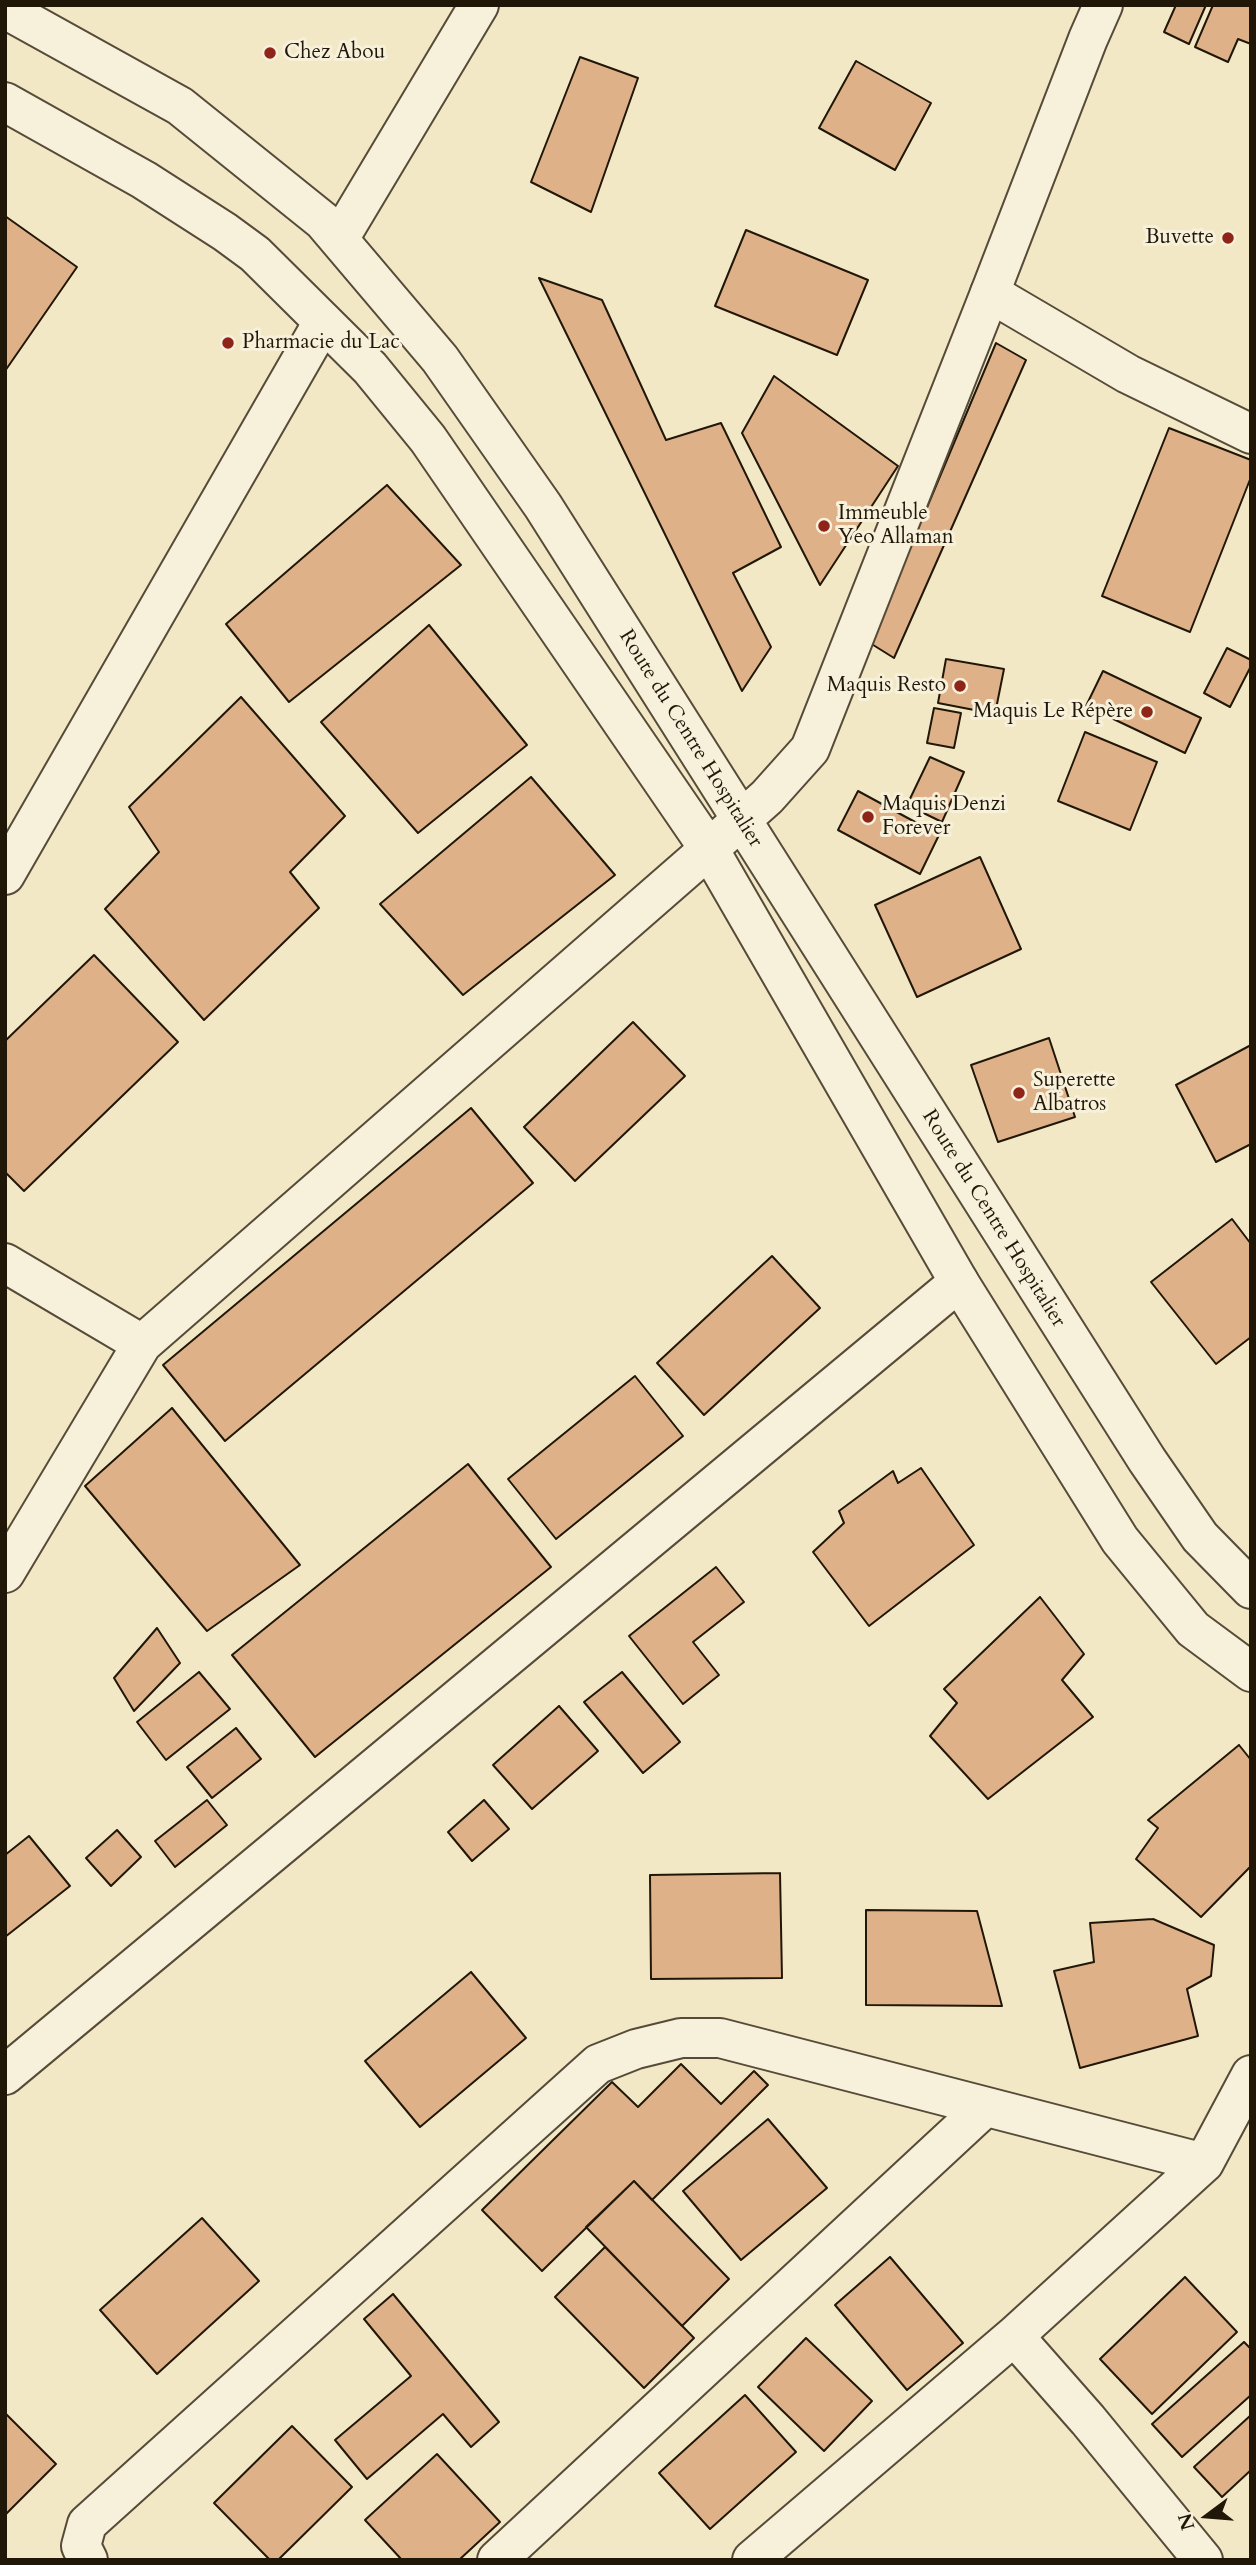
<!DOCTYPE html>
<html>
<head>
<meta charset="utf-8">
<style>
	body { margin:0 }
	#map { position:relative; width:1256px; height:2565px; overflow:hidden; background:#f3e8c6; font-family:Cardo,serif }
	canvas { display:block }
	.frame { position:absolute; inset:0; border:7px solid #211708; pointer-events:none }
	.north { position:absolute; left:1172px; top:2481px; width:70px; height:70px; -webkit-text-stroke:5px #f7f0da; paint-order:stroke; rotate:254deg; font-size:19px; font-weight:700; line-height:28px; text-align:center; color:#211708 }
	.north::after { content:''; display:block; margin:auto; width:24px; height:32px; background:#211708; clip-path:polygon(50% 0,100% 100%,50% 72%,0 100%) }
</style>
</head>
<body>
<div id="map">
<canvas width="1256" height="2565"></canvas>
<div class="frame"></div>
<div class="north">N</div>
</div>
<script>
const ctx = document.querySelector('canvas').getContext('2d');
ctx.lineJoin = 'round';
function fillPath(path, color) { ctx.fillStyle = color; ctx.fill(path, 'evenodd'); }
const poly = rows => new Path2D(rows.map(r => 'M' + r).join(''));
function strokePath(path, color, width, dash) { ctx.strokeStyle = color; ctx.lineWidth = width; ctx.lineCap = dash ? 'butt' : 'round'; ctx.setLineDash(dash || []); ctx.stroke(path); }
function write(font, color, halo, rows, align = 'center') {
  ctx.font = font + ' Cardo,serif'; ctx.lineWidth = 6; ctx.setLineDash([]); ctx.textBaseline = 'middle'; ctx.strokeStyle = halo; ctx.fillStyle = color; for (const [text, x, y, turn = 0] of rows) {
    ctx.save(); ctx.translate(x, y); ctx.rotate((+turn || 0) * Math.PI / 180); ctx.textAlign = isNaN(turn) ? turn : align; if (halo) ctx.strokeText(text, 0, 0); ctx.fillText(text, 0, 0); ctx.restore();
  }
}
const building = poly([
	[1176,5,1206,5,1189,44,1164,32,1176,5],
	[1213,5,1251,5,1251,44,1238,39,1228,62,1195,47,1213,5],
	[580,57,638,78,591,212,531,182,580,57],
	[856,61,931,103,895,170,819,128,856,61],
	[5,216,77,267,5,371,5,216],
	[746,230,868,280,837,355,715,306,746,230],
	[539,278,602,300,666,440,721,423,781,547,733,573,771,647,742,691,539,278],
	[996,343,1026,360,894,658,870,643,996,343],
	[774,376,898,466,820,585,742,433,774,376],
	[1169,428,1251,460,1251,477,1190,632,1102,596,1169,428],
	[387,485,461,565,289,702,226,624,387,485],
	[429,625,527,745,418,833,321,722,429,625],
	[1227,648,1251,660,1251,666,1230,707,1204,693,1227,648],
	[946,659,1004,669,995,714,938,703,946,659],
	[1103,671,1201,718,1185,753,1086,706,1103,671],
	[241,697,345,816,290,872,319,908,204,1020,105,909,159,852,129,807,241,697],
	[934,708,961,713,954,748,927,743,934,708],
	[1085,732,1157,762,1130,830,1058,801,1085,732],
	[930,757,964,772,942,822,907,805,930,757],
	[531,777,615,875,463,995,380,904,531,777],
	[858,791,939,835,920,874,838,830,858,791],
	[980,857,1021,949,917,997,875,905,980,857],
	[94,955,178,1042,24,1191,5,1172,5,1041,94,955],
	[633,1022,685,1076,575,1181,524,1127,633,1022],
	[1049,1038,1075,1117,998,1142,971,1065,1049,1038],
	[1251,1045,1251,1144,1216,1162,1176,1085,1251,1045],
	[471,1108,533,1183,225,1441,163,1365,471,1108],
	[1232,1219,1251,1244,1251,1337,1216,1364,1151,1282,1232,1219],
	[772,1256,820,1308,704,1415,657,1363,772,1256],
	[635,1376,683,1436,556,1539,508,1479,635,1376],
	[172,1408,300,1565,207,1631,85,1486,172,1408],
	[468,1464,551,1567,315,1757,232,1655,468,1464],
	[921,1468,974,1545,869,1626,813,1552,844,1523,839,1511,893,1471,898,1483,921,1468],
	[716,1567,744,1602,693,1642,719,1675,683,1704,629,1636,716,1567],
	[1040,1597,1084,1654,1062,1680,1093,1717,988,1799,930,1736,957,1703,944,1689,1040,1597],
	[157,1628,180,1663,134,1711,114,1678,157,1628],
	[199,1672,230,1709,166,1760,137,1722,199,1672],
	[622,1672,680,1742,643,1773,584,1702,622,1672],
	[559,1706,598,1751,532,1809,493,1765,559,1706],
	[236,1728,261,1759,212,1798,187,1767,236,1728],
	[1239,1745,1251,1760,1251,1866,1201,1917,1136,1859,1158,1828,1148,1820,1239,1745],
	[207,1800,227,1825,175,1867,155,1841,207,1800],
	[484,1800,509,1829,472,1861,448,1832,484,1800],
	[117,1830,141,1857,111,1886,86,1858,117,1830],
	[29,1836,70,1886,5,1937,5,1855,29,1836],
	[780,1873,782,1978,651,1979,650,1875,780,1873],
	[866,1910,977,1911,1002,2006,866,2005,866,1910],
	[1153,1919,1214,1945,1211,1976,1187,1989,1198,2036,1080,2068,1054,1971,1094,1962,1090,1923,1153,1919],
	[471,1972,526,2038,420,2127,365,2061,471,1972],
	[681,2064,721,2104,754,2071,768,2085,652,2200,634,2181,542,2271,482,2210,612,2082,638,2107,681,2064],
	[768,2119,827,2188,741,2260,683,2191,768,2119],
	[634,2181,729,2279,682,2326,586,2227,634,2181],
	[202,2218,259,2281,157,2374,100,2310,202,2218],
	[605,2247,694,2338,644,2388,555,2297,605,2247],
	[890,2257,963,2343,907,2390,835,2305,890,2257],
	[1185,2277,1237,2332,1152,2414,1100,2359,1185,2277],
	[393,2294,499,2422,471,2447,443,2414,367,2479,335,2440,411,2376,364,2319,393,2294],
	[806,2338,872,2401,824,2451,758,2387,806,2338],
	[1244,2342,1251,2349,1251,2395,1182,2457,1152,2424,1244,2342],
	[745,2395,796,2452,710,2529,659,2473,745,2395],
	[5,2413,56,2464,5,2515,5,2413],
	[1251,2415,1251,2470,1222,2497,1194,2467,1251,2415],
	[292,2426,352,2487,278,2560,270,2560,214,2503,292,2426],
	[437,2454,500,2522,459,2560,402,2560,365,2520,437,2454]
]);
const minor = poly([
	[339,239,479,5],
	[990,293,1128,374,1251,434],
	[5,875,323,322],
	[5,1263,142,1344],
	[5,1573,142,1344,709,849],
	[5,2075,959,1282],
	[1014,2336,1088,2420,1203,2560],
	[88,2560,81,2546,87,2524,598,2064,636,2049,681,2038,720,2038,1204,2163],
	[497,2560,985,2107],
	[752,2560,1014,2336,1204,2163,1251,2075]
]);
const tertiary = poly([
	[5,9,180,106,323,221,440,359,543,506,1147,1460,1200,1537,1251,1589],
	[5,102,144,180,225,232,255,254,370,368,428,439,709,849,959,1282,1120,1540,1193,1629,1251,1672],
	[721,838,767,797,810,749,990,293,1088,39,1103,5]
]);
const markers = [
	[270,53,7,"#8f2418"],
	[1228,238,7,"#8f2418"],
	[228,343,7,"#8f2418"],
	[824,526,7,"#8f2418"],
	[960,686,7,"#8f2418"],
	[1147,712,7,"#8f2418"],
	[868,817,7,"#8f2418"],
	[1019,1093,7,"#8f2418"]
];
const poiNames = [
	["Chez Abou",284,53],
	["Buvette",1214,238,"right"],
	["Pharmacie du Lac",242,343],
	["Immeuble",838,514],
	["Yeo Allaman",838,538],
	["Maquis Resto",946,686,"right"],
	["Maquis Le Répère",1133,712,"right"],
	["Maquis Denzi",882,805],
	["Forever",882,829],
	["Superette",1033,1081],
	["Albatros",1033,1105]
];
const streetNames = [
	["Route du Centre Hospitalier",690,739,58],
	["Route du Centre Hospitalier",993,1219,58]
];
fillPath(building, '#dfb189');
strokePath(building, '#211708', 2);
strokePath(minor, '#564b38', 42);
strokePath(tertiary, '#564b38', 42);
strokePath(minor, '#f7f0da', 38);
strokePath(tertiary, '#f7f0da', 38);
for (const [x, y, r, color] of markers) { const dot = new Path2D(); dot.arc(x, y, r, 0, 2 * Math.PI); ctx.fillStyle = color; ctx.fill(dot); strokePath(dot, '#f7f0da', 2.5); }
write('21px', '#211708', '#f7f0da', poiNames, 'left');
write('21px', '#211708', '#f7f0da', streetNames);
</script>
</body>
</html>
